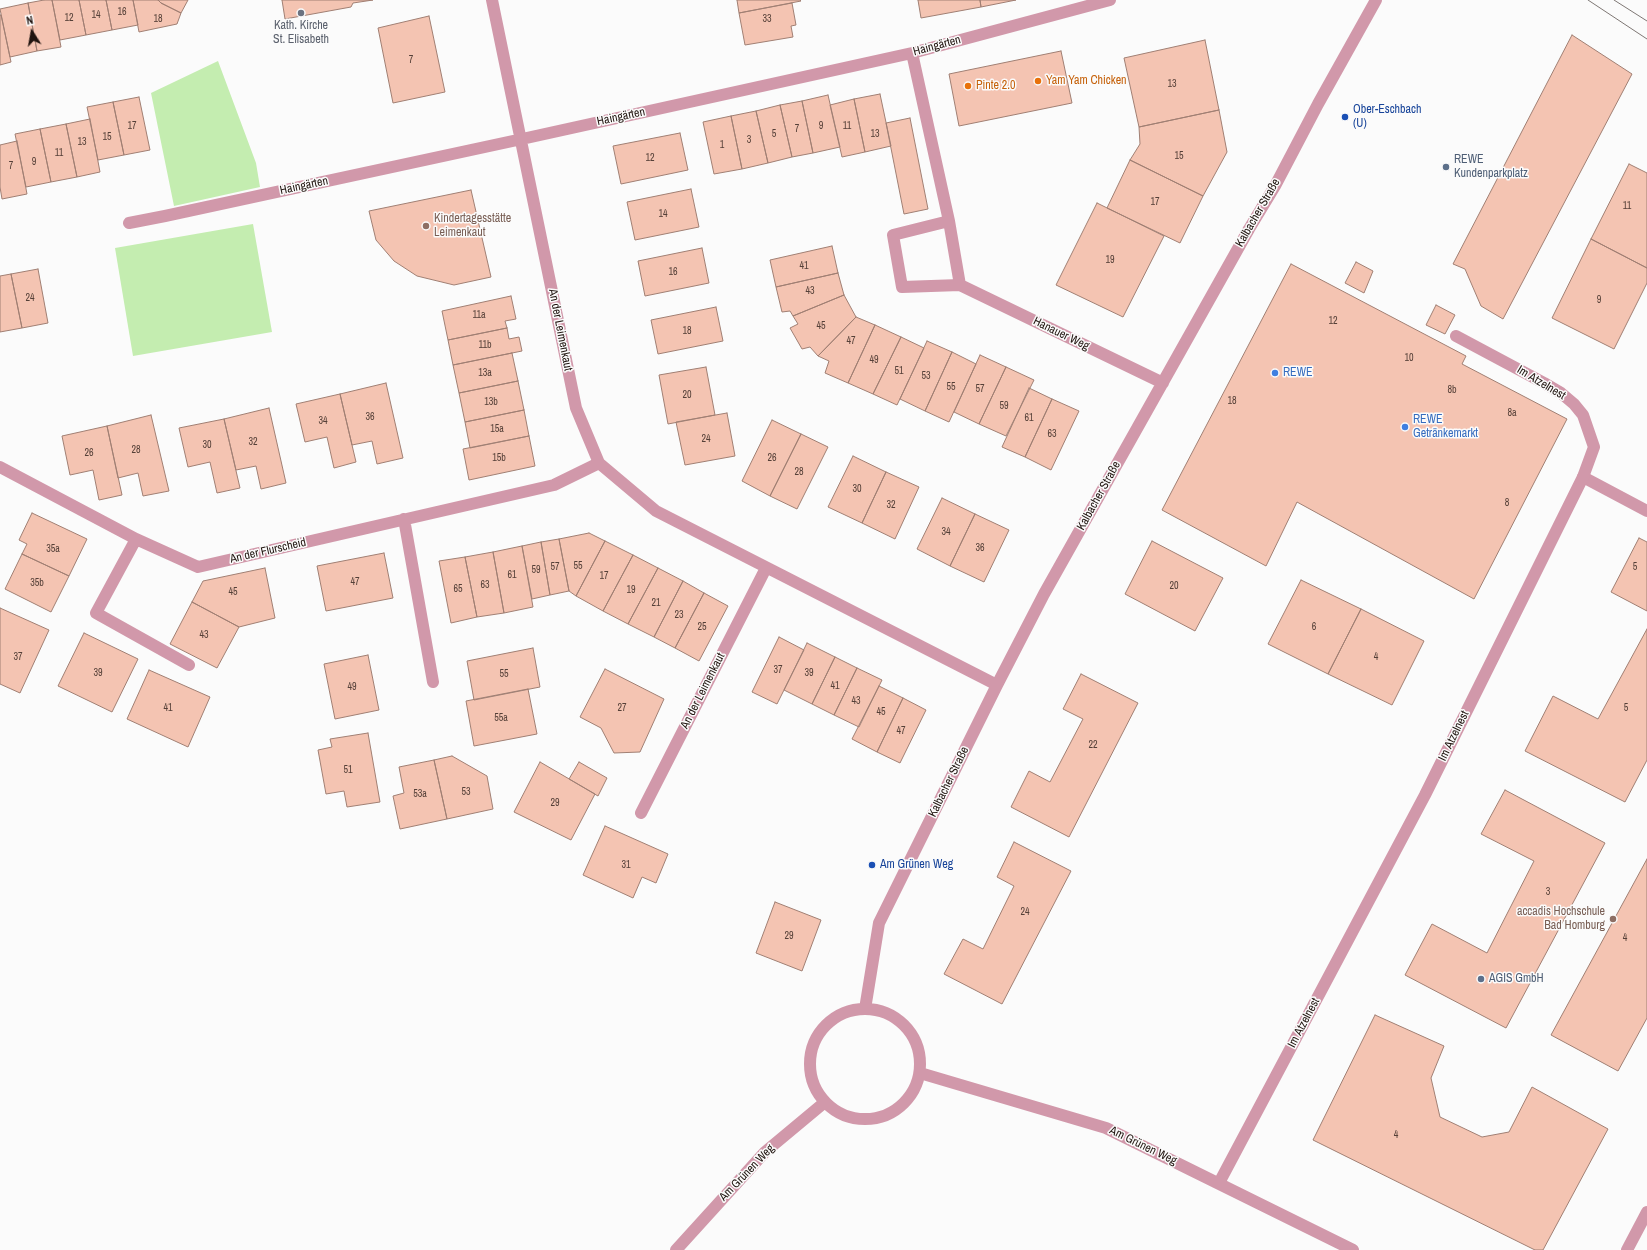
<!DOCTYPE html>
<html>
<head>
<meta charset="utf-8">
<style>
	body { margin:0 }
	#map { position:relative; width:1647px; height:1250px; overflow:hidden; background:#fbfbfb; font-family:"Archivo Narrow",sans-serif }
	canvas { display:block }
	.north { position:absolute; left:12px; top:12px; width:40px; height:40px; -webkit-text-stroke:3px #fbfbfb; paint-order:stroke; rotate:349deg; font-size:11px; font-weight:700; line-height:16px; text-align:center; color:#20140f }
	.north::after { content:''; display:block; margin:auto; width:14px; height:18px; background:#20140f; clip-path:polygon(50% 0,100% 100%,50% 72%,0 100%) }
</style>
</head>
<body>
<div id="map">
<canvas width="1647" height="1250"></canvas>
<div class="north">N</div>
</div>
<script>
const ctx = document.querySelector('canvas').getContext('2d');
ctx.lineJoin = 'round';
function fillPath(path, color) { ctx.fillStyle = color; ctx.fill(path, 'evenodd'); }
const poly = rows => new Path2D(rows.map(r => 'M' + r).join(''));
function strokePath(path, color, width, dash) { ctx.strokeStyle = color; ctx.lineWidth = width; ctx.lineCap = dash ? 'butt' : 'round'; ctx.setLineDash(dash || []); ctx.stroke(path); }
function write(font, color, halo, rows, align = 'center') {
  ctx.font = font + ' "Archivo Narrow",sans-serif'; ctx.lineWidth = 3; ctx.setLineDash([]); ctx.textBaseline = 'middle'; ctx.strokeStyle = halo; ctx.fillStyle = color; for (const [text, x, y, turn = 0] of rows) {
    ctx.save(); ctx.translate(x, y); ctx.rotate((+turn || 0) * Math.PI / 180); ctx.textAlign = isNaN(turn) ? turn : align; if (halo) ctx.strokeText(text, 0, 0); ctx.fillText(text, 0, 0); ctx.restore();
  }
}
const green = poly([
	[218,61,256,163,260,187,174,206,151,93],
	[253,224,272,332,133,356,115,248]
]);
const building = poly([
	[44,0,52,0,61,47,37,51,28,3,44,0],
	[52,0,79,0,86,35,60,40,52,0],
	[79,0,106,0,112,30,86,35,79,0],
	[106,0,133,0,138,25,112,30,106,0],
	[133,0,158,0,161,3,181,13,177,24,139,32,133,0],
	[158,0,188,0,181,13,161,3,158,0],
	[282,0,373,0,353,3,351,7,285,19,282,0],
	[737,0,800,0,801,1,739,13,737,0],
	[918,0,980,0,981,7,921,18,918,0],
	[980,0,1016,0,981,7,980,0],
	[28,3,37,51,10,57,0,9,28,3],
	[792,3,796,25,791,26,793,37,745,45,739,13,792,3],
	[0,15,1,15,11,62,0,65,0,15],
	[429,16,445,92,393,103,378,28,429,16],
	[1572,35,1632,74,1503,319,1481,306,1465,269,1453,264,1572,35],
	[1205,40,1219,110,1139,127,1124,58,1205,40],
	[1061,51,1072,103,959,126,949,74,1061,51],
	[880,94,891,146,865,152,854,99,880,94],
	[828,95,840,147,813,153,802,101,828,95],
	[139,97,150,150,124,155,113,102,139,97],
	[854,99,865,152,842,157,830,105,854,99],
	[802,101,813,153,792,157,780,105,802,101],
	[113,102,124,155,98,160,87,107,113,102],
	[780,105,792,157,768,163,756,111,780,105],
	[1219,110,1227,152,1203,196,1130,160,1140,144,1139,127,1219,110],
	[756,111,768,163,742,169,731,116,756,111],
	[731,116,742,169,714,174,703,122,731,116],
	[910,118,928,209,904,214,886,123,910,118],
	[90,119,100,172,77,177,66,124,90,119],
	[66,124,77,177,51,182,40,129,66,124],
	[40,129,51,182,26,187,15,134,40,129],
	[680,133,688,170,621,184,613,146,680,133],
	[17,141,27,194,2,199,0,187,0,145,17,141],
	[1130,160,1203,196,1180,243,1107,208,1130,160],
	[1629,164,1647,173,1647,268,1591,239,1629,164],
	[691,189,699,227,635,240,627,202,691,189],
	[471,190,491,277,454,285,417,276,394,261,376,240,369,211,471,190],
	[1097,203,1164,236,1123,317,1056,285,1097,203],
	[1591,239,1647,268,1647,283,1614,349,1552,318,1591,239],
	[832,246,838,273,776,287,770,260,832,246],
	[702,248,709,283,645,296,638,261,702,248],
	[1356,262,1373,271,1364,293,1345,283,1356,262],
	[1291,264,1466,356,1462,364,1567,419,1474,599,1297,502,1266,566,1162,510,1291,264],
	[38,269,48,323,22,328,11,274,38,269],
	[838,273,844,295,793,316,790,311,782,312,776,287,838,273],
	[11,274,22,328,0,332,0,276,11,274],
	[844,295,856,317,818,356,810,347,802,349,790,328,798,324,793,316,844,295],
	[511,296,516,319,505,321,507,328,448,340,442,311,511,296],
	[1436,305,1455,315,1445,334,1426,325,1436,305],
	[716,307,723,341,658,354,651,320,716,307],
	[856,317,875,325,848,383,825,373,829,361,818,356,856,317],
	[875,325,901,337,873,394,848,383,875,325],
	[507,328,509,339,519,337,522,351,453,365,448,340,507,328],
	[901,337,924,348,897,405,873,394,901,337],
	[927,341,952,352,925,411,900,399,927,341],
	[952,352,976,364,949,422,925,411,952,352],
	[512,353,518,381,459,393,453,365,512,353],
	[980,355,1006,367,979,424,954,412,980,355],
	[706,367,715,415,668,424,659,375,706,367],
	[1006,367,1034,380,1006,436,979,424,1006,367],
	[518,381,524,410,465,422,459,393,518,381],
	[386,383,403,458,377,464,372,441,352,445,340,394,386,383],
	[1029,388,1052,399,1025,457,1002,447,1029,388],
	[340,394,356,462,334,468,327,437,305,442,296,404,340,394],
	[1052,399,1079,411,1051,470,1025,457,1052,399],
	[269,408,286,483,261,489,256,466,236,470,224,419,269,408],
	[524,410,529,436,470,448,465,422,524,410],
	[727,413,735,456,685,465,676,422,727,413],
	[151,415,169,491,143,496,138,473,118,478,107,426,151,415],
	[224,419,240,488,217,493,210,462,188,467,179,428,224,419],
	[772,420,801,434,770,496,742,481,772,420],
	[107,426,122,495,99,500,93,470,70,475,62,436,107,426],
	[801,434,828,447,797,509,770,496,801,434],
	[529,436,535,466,469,480,463,449,529,436],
	[853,456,886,472,862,523,828,507,853,456],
	[886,472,919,487,895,539,862,523,886,472],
	[942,498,975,514,950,566,917,549,942,498],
	[32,513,87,539,69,576,22,554,27,544,19,540,32,513],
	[975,514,1009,530,984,582,950,566,975,514],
	[589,533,605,541,576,596,569,591,559,539,589,533],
	[1639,538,1647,542,1647,611,1611,592,1639,538],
	[559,539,569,591,550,595,541,542,559,539],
	[605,541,633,555,603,611,576,596,605,541],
	[1152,541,1223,578,1195,631,1125,594,1152,541],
	[541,542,550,595,532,599,522,546,541,542],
	[522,546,533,607,504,613,493,552,522,546],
	[493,552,504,613,477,617,465,557,493,552],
	[384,553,393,598,326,611,317,566,384,553],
	[22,554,69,576,51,612,5,589,22,554],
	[633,555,658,568,628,624,603,611,633,555],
	[465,557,477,617,451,623,439,561,465,557],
	[265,568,275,618,239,627,192,602,203,581,265,568],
	[658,568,683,581,654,637,628,624,658,568],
	[1301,580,1361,609,1328,674,1268,644,1301,580],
	[683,581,704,593,675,648,654,637,683,581],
	[704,593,728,606,699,661,675,648,704,593],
	[192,602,239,627,217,668,170,644,192,602],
	[0,608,49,630,20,693,0,684,0,608],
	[1361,609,1424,641,1392,705,1328,674,1361,609],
	[1647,629,1647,760,1625,802,1525,751,1553,696,1598,719,1647,629],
	[84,633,138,659,112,712,58,686,84,633],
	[779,637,804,650,777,704,752,692,779,637],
	[807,643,835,657,812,704,784,690,807,643],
	[533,648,540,687,474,700,467,661,533,648],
	[368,655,379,710,335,719,324,664,368,655],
	[835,657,857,668,834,715,812,704,835,657],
	[857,668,882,680,859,727,834,715,857,668],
	[605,669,664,699,640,752,614,753,601,728,580,717,605,669],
	[149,670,210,697,188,747,127,719,149,670],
	[1081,674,1138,703,1069,837,1011,807,1029,771,1050,782,1083,719,1063,709,1081,674],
	[879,686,903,698,877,752,852,739,879,686],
	[528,689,537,734,474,746,466,701,528,689],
	[903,698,926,710,900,763,877,752,903,698],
	[368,733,380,802,347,807,344,791,326,794,318,750,332,747,330,739,368,733],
	[452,756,487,776,493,809,447,819,434,760,452,756],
	[434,760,447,819,400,829,393,796,404,793,399,767,434,760],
	[540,762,595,794,571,840,514,812,540,762],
	[579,762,607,778,598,796,569,779,579,762],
	[1505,790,1605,843,1506,1028,1405,975,1432,924,1487,953,1534,861,1481,834,1505,790],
	[605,826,668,854,656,883,642,877,633,898,583,875,605,826],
	[1014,842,1071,871,1002,1004,944,974,963,939,983,949,1014,886,997,877,1014,842],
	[1647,859,1647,1018,1618,1071,1551,1035,1647,859],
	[775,902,821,920,802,971,756,953,775,902],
	[1375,1015,1444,1046,1431,1078,1440,1117,1482,1137,1509,1132,1532,1087,1608,1129,1543,1250,1535,1250,1313,1140,1375,1015]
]);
const lane = poly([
	[1583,477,1647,511]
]);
const street = poly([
	[492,0,576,408,599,463,656,511,997,685],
	[912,53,949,221,960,285,1163,383],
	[949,221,893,235,902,287,960,285],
	[129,223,165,216,522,139,912,53,1110,0],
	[0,467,136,539,198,567,554,485,599,463],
	[404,519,433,682],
	[136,539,96,613,189,665],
	[641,813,766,568],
	[865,1009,879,923,997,685,1044,594,1249,229,1275,186,1318,104,1376,0],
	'810 1064a55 55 0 1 1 110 0a55 55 0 1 1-110 0Z',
	[920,1073,1106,1128,1353,1250],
	[1219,1183,1425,795,1583,477,1594,447,1583,415,1574,404,1561,393,1544,383,1456,336],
	[676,1250,765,1152,825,1102],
	[1627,1250,1647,1212]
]);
const tram = poly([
	[1588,0,1647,39],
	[1614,0,1647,21]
]);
const markers = [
	[301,13,4,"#6b7280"],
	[1038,81,4,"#e8710a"],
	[968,86,4,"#e8710a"],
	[1345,117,4,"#1a4fb4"],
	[1446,167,4,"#5c6f8a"],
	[426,226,4,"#8d6e63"],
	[1275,373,4,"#3f7fe0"],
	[1405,427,4,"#3f7fe0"],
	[872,865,4,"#1a4fb4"],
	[1613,919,4,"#8d6e63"],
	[1481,979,4,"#5c6f8a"]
];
const numberNames = [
	["16",122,12],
	["14",96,15],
	["12",69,18],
	["18",158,19],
	["33",767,19],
	["7",411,60],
	["13",1172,84],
	["17",132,126],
	["9",821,126],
	["11",847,126],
	["7",797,129],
	["5",774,134],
	["13",875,134],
	["15",107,137],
	["3",749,140],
	["13",82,142],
	["1",722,145],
	["11",59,153],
	["15",1179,156],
	["12",650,158],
	["9",34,162],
	["7",11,166],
	["17",1155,202],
	["11",1627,206],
	["14",663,214],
	["19",1110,260],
	["41",804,266],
	["16",673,272],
	["43",810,291],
	["24",30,298],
	["9",1599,300],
	["11a",479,315],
	["12",1333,321],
	["45",821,326],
	["18",687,331],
	["47",851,341],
	["11b",485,345],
	["10",1409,358],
	["49",874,360],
	["51",899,371],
	["13a",485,373],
	["53",926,376],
	["55",951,387],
	["57",980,389],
	["8b",1452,390],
	["20",687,395],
	["18",1232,401],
	["13b",491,402],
	["59",1004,406],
	["8a",1512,413],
	["36",370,417],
	["61",1029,418],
	["34",323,421],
	["15a",497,429],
	["63",1052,434],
	["24",706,439],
	["32",253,442],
	["30",207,445],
	["28",136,450],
	["26",89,453],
	["15b",499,458],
	["26",772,458],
	["28",799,472],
	["30",857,489],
	["8",1507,503],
	["32",891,505],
	["34",946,532],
	["36",980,548],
	["35a",53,549],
	["55",578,566],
	["57",555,567],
	["5",1635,567],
	["59",536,570],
	["61",512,575],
	["17",604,576],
	["47",355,582],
	["35b",37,583],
	["63",485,585],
	["20",1174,586],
	["65",458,589],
	["19",631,590],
	["45",233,592],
	["21",656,603],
	["23",679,615],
	["25",702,627],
	["6",1314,627],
	["43",204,635],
	["37",18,657],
	["4",1376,657],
	["37",778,670],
	["39",98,673],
	["39",809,673],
	["55",504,674],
	["41",835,686],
	["49",352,687],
	["43",856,701],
	["41",168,708],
	["27",622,708],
	["5",1626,708],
	["45",881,712],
	["55a",501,718],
	["47",901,731],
	["22",1093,745],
	["51",348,770],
	["53",466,792],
	["53a",420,794],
	["29",555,803],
	["31",626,865],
	["3",1548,892],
	["24",1025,912],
	["29",789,936],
	["4",1625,938],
	["4",1396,1135]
];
const worshipNames = [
	["Kath. Kirche",301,26],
	["St. Elisabeth",301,40]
];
const streetNames = [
	["Haingärten",937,46,-15],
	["Haingärten",621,117,-12],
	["Haingärten",304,186,-12],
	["Kalbacher Straße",1258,213,-60],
	["An der Leimenkaut",560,330,79],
	["Hanauer Weg",1061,334,26],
	["Im Atzelnest",1541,383,31],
	["Kalbacher Straße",1099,496,-61],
	["An der Flurscheid",268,551,-13],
	["An der Leimenkaut",703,691,-63],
	["Im Atzelnest",1454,736,-64],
	["Kalbacher Straße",949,782,-64],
	["Im Atzelnest",1304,1023,-62],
	["Am Grünen Weg",1143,1146,26],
	["Am Grünen Weg",747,1173,-46]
];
const foodNames = [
	["Yam Yam Chicken",1046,81],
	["Pinte 2.0",976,86]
];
const transitNames = [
	["Ober-Eschbach",1353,110],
	["(U)",1353,124],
	["Am Grünen Weg",880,865]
];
const serviceNames = [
	["REWE",1454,160],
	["Kundenparkplatz",1454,174],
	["AGIS GmbH",1489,979]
];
const educationNames = [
	["Kindertagesstätte",434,219],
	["Leimenkaut",434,233],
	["accadis Hochschule",1605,912,"right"],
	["Bad Homburg",1605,926,"right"]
];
const shopNames = [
	["REWE",1283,373],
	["REWE",1413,420],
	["Getränkemarkt",1413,434]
];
fillPath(green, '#c4edb0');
fillPath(building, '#f4c4b2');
strokePath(building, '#a07f73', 1);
strokePath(lane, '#d198aa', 12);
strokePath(street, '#d198aa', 12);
strokePath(tram, '#7e7774', 1);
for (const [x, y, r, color] of markers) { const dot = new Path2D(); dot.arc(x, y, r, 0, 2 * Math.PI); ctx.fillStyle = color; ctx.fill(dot); strokePath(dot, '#fbfbfb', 1.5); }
write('10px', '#554038', null, numberNames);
write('12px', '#5b616d', '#fbfbfb', worshipNames);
write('12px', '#20140f', '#fbfbfb', streetNames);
write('12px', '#c56008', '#fbfbfb', foodNames, 'left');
write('12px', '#164399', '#fbfbfb', transitNames, 'left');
write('12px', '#4e5e75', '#fbfbfb', serviceNames, 'left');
write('12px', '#785e54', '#fbfbfb', educationNames, 'left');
write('12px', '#366cbe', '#fbfbfb', shopNames, 'left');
</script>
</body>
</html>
